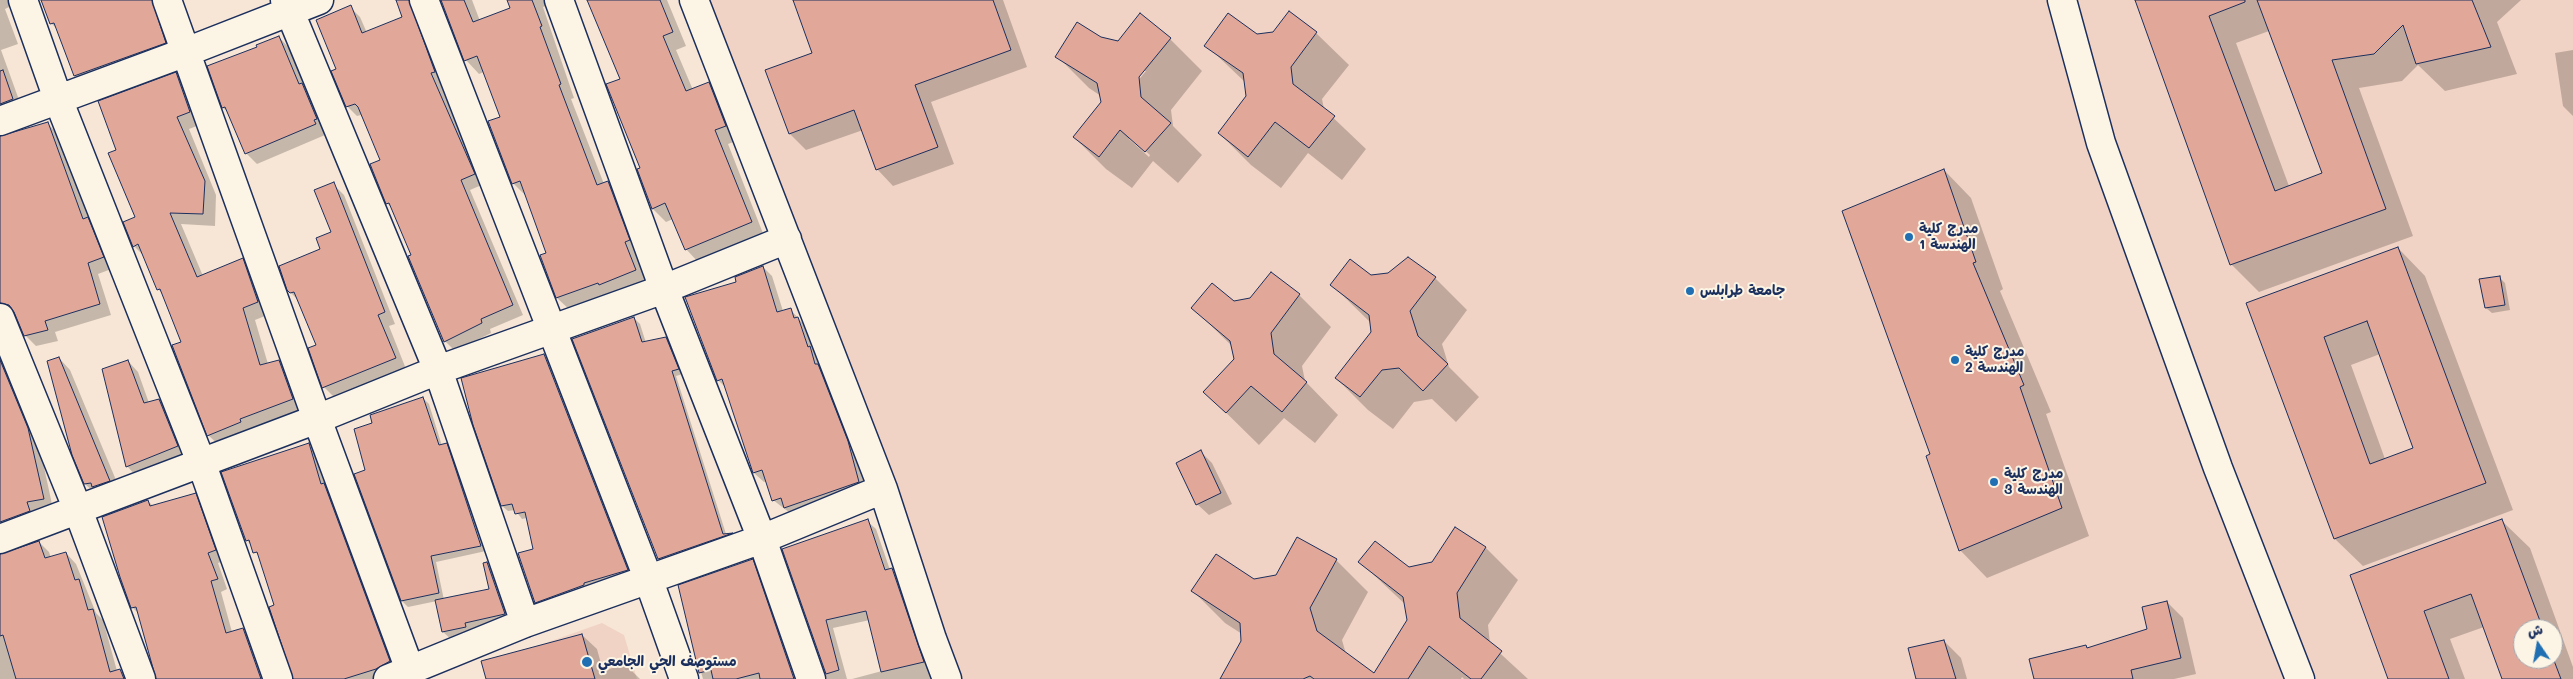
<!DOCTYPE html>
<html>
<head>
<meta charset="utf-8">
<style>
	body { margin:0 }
	#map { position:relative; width:2573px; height:679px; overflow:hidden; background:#f7e6d6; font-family:Mali,"Playpen Sans Arabic",sans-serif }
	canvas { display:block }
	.north { position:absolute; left:2513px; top:619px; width:50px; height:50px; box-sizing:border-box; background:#fcf5e5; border:1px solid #a2a6af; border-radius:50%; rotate:348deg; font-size:14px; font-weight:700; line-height:20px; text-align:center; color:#1b2f5e }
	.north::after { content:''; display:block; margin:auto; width:18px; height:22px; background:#1f6fb2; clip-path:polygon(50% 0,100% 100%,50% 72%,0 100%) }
</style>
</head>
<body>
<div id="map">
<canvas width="2573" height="679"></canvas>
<div class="north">ش</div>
</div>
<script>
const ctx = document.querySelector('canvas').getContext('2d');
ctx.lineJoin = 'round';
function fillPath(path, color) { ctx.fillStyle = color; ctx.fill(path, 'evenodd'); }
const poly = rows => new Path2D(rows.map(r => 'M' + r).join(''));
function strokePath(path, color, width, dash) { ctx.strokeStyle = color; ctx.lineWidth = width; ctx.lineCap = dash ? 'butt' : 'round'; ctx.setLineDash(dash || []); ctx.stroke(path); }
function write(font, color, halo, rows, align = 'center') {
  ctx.font = font + ' Mali,"Playpen Sans Arabic",sans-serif'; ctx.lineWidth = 4; ctx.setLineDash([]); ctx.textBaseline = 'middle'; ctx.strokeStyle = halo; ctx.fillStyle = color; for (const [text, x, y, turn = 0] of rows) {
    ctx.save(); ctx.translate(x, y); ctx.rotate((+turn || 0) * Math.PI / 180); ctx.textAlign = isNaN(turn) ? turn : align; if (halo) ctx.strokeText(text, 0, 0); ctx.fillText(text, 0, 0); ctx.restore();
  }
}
const built = poly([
	[694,0,2573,0,2573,679,947,679],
	[2523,629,2553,629,2553,659,2523,659],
	[602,623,624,635,637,679,547,679,537,646]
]);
const shadow = poly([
	[0,0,24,0,5,9,18,44,1,50,23,111,0,121],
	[43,0,156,0,176,54,86,87,75,76,59,31,51,23],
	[397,0,424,0,444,82,440,83,484,184,470,190,523,315,490,329,491,333,455,351,445,341,393,209,387,203,382,160,361,115,357,116,347,106,338,70,350,7,360,17,367,33,404,18],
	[442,0,472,0,480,21,512,9,509,0,562,0,543,7,574,98,571,99,604,184,608,182,621,196,649,284,571,311,557,298,542,256,548,253,527,197,513,183,501,117,484,72,479,74,466,60],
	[588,0,667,0,686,46,676,50,693,90,709,84,722,97,739,140,728,144,764,236,699,263,686,249,673,219,666,222,653,209,621,80],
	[794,0,1003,0,1027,67,931,102,954,164,893,186,877,169,863,130,806,150,790,134,814,53],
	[2136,0,2521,0,2497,22,2517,74,2445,91,2418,65,2402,81,2359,88,2413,236,2259,292,2231,264],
	[2269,31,2323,174,2289,186,2236,43],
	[1290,12,1316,33,1349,65,1322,99,1324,109,1366,149,1342,180,1308,153,1281,188,1251,165,1219,133,1248,96,1245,82,1206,45,1274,33],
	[279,37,289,48,327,130,324,131,325,135,257,164,246,153,229,113,223,108,209,67,259,48],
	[1101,38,1118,42,1170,39,1202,71,1171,110,1173,126,1202,155,1178,183,1153,161,1132,188,1106,169,1074,137,1102,102,1101,96,1089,88,1057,56],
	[1143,71,1146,71,1136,83,1134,81],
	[1129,136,1150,155,1149,157,1129,139],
	[2573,50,2573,116,2563,106,2555,53],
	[176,74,188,86,202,124,189,129,216,195,215,226,181,224,203,276,243,260,255,272,270,314,255,320,268,364,279,361,291,373,305,411,221,447,208,435,182,343,163,294,158,289,145,257,134,246,137,218,117,151],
	[48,124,59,135,90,221,98,229,114,268,98,274,111,315,55,332,58,341,36,346,25,335,17,315,12,314,2,303,0,137],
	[1944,170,1971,198,2003,289,2000,291,2051,412,2046,414,2089,536,1987,578,1960,550,1932,455],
	[333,184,344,195,395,324,389,326,406,369,335,398,324,387,318,346,299,301,291,293,332,233],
	[2398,248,2425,276,2513,510,2363,566,2335,539,2248,304],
	[2380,354,2415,449,2385,459,2351,365],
	[763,267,772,276,783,311,790,309,807,328,815,353,819,357,857,451,867,491,794,516,773,500,767,481,764,482,754,473,726,388,718,380,738,283],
	[1371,276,1435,278,1467,310,1442,344,1449,367,1479,397,1456,422,1432,399,1414,402,1393,429,1368,410,1336,378,1372,332,1371,323,1332,285],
	[2499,277,2505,283,2510,310,2492,313,2486,308,2481,280],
	[1299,295,1331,327,1302,366,1305,381,1338,415,1315,443,1284,418,1259,445,1205,392,1236,360,1233,347,1193,308],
	[634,318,640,324,646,343,666,339,671,344,683,374,676,376,726,534,733,533,737,537,664,564,659,559],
	[0,347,38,439,53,509,0,538],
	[544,355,550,361,633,575,541,608,536,602,534,550,527,518,522,519,515,510,508,511,502,506],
	[59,358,70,370,121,492,97,495,85,484],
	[128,361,138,372,149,403,159,400,169,410,187,456,137,477,127,466],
	[423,398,429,404,442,446,446,445,452,451,486,551,436,562,444,600,490,590,487,563,497,573,514,624,453,641,443,632,437,601,408,607,402,601,367,471,374,424],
	[308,445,319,455,400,672,386,679,294,679,275,606,260,558,247,540],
	[1201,452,1212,463,1232,504,1209,515,1197,504],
	[195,495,205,505,225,561,218,563,227,589,221,592,232,632,243,630,253,640,268,679,157,679,140,615,132,607,148,501,153,506],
	[867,521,876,529,890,570,900,578,932,679,852,679,882,671,870,620,833,628,847,679,827,679,784,550],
	[2502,521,2530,548,2573,667,2573,679,2503,679,2484,627,2450,639,2465,679,2389,679,2351,576],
	[2523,629,2553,629,2553,659,2523,659],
	[39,542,49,552,51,558,66,553,76,564,96,613,103,620,117,671,120,670,129,679,0,679,0,555],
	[1486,548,1518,580,1488,625,1490,644,1528,679,1464,679,1462,677,1461,679,1222,679,1242,641,1242,634,1225,623,1193,591,1277,577,1336,560,1368,592,1342,640,1346,654,1373,676,1409,621,1406,605,1360,562,1409,568],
	[752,561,760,569,799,679,703,679,690,634],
	[2167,602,2183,618,2196,674,2174,679,2035,679,2086,646,2089,649,2148,629],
	[582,635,597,649,603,671,625,664,640,679,488,679],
	[1944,641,1961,658,1967,679,1917,679]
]);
const building = poly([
	[41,0,152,0,166,43,74,76,54,23,50,24,41,0],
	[396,0,409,0,435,72,431,73,475,174,461,180,513,305,481,319,482,323,444,342,408,256,411,255,389,203,386,204,370,164,380,160,358,107,355,104,346,107,331,71,336,69,316,20,351,5,362,33,402,17,396,0],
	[441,0,464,0,473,22,510,8,507,0,532,0,542,26,540,27,561,84,559,85,597,185,608,181,630,240,625,242,636,270,599,285,598,283,556,298,540,255,546,253,520,181,512,184,488,121,500,117,477,56,464,61,441,0],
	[587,0,660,0,673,32,663,36,686,91,709,82,726,126,715,130,752,222,685,250,665,203,652,209,637,169,640,168,606,84,620,79,587,0],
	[793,0,993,0,1011,50,915,85,938,147,876,170,854,110,789,134,765,70,812,53,793,0],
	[2135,0,2245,0,2245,2,2209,16,2275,191,2322,173,2257,0,2472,0,2491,47,2416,64,2403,25,2374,54,2332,60,2386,209,2230,265,2135,0],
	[1289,11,1317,32,1291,67,1293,84,1335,116,1309,148,1275,122,1248,157,1218,133,1246,96,1243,73,1204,46,1228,13,1257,34,1273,32,1289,11],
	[1140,13,1171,38,1139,77,1141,97,1171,123,1145,152,1120,130,1099,157,1073,137,1101,102,1097,83,1055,57,1077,22,1101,37,1118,41,1140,13],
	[279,36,299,84,302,83,317,119,314,120,316,124,245,154,225,107,222,108,207,66,257,47,256,45,279,36],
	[3,70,13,99,0,104,0,71,3,70],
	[176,72,190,112,177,117,205,181,203,214,170,213,197,277,243,258,258,302,243,308,260,365,279,360,293,399,240,419,241,422,207,436,172,345,181,342,160,289,157,290,138,244,133,247,123,222,135,217,108,153,116,150,98,101,176,72],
	[48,122,83,219,88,217,104,257,88,263,100,304,45,321,48,330,24,336,14,312,9,305,0,303,0,136,48,122],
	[1944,169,1976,262,1973,263,2024,385,2020,387,2062,508,1959,551,1926,456,1930,454,1842,211,1944,169],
	[334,182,385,312,378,315,396,358,322,388,308,348,316,345,294,292,290,293,287,290,279,266,320,249,316,238,331,232,314,190,334,182],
	[2398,247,2486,483,2334,539,2246,303,2398,247],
	[2367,321,2413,448,2370,464,2324,337,2367,321],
	[1408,257,1436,277,1410,311,1418,336,1448,364,1423,391,1399,368,1382,370,1360,397,1335,378,1371,332,1369,315,1330,285,1350,259,1371,275,1388,273,1408,257],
	[763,266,777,312,791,308,794,318,798,317,808,347,810,346,815,364,818,364,848,441,859,482,784,508,781,498,772,501,762,470,753,473,722,379,717,381,685,297,736,282,735,277,763,266],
	[1271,272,1300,294,1271,333,1274,354,1307,382,1282,412,1251,386,1226,413,1203,392,1234,359,1230,341,1191,308,1212,283,1234,301,1250,298,1271,272],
	[2500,276,2505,305,2485,308,2479,279,2500,276],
	[634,317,642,342,666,337,679,369,672,371,723,534,733,533,658,559,572,339,634,317],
	[544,354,628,570,584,583,584,585,535,603,518,553,533,549,525,512,515,514,512,504,501,506,473,425,461,378,544,354],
	[59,357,110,481,92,487,91,483,84,484,72,455,47,361,59,357],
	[0,360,28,428,44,499,27,502,30,511,0,522,0,360],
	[128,360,144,403,159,399,178,446,126,467,102,369,128,360],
	[423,397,439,445,447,443,481,546,431,556,439,593,401,601,354,474,365,470,354,429,372,423,370,415,423,397],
	[309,443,321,484,324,483,390,661,376,669,344,679,293,679,269,607,274,605,257,552,253,553,249,540,246,541,221,472,309,443],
	[1201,450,1221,493,1196,505,1176,463,1201,450],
	[196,493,216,550,208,553,218,579,211,581,226,633,243,628,261,679,156,679,136,607,131,608,120,577,102,517,148,500,150,506,196,493],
	[868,519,885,570,892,568,924,662,881,672,866,611,826,620,839,670,826,674,782,549,868,519],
	[2502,519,2543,629,2523,629,2523,659,2553,658,2561,679,2502,679,2471,594,2424,611,2449,679,2388,679,2350,575,2502,519],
	[1455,527,1486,547,1457,593,1460,618,1502,651,1481,679,1471,679,1429,646,1408,679,1314,679,1310,676,1303,679,1220,679,1241,641,1240,623,1191,591,1216,554,1254,579,1276,575,1297,537,1337,559,1310,608,1317,631,1374,673,1407,620,1403,597,1358,562,1375,541,1409,567,1432,562,1455,527],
	[39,541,45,558,66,552,75,580,79,579,88,610,93,609,110,672,120,669,124,679,16,679,3,635,0,636,0,554,39,541],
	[753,559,794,679,760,679,759,673,736,679,713,679,711,670,699,673,678,585,753,559],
	[487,562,505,614,465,623,466,627,442,632,435,600,489,589,483,563,487,562],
	[2167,601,2181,658,2131,670,2133,679,2034,679,2029,659,2086,645,2087,648,2147,629,2142,607,2167,601],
	[582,634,595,679,486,679,481,661,582,634],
	[1944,640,1956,679,1916,679,1908,648,1944,640]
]);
const minor = poly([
	[23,0,58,99,201,462,278,679],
	[167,0,317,419,410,670],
	[285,0,438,370,525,623],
	[424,0,648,578,684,679],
	[559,0,664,289,762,539,811,679],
	[694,0,883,489,932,639,947,679],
	[2062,0,2101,143,2218,468,2300,679],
	[0,121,186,52,319,0],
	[0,318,78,510,141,679],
	[0,539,317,419,438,370,664,289,787,239],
	[388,679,525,623,762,539,883,489]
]);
const markers = [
	[1909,237,5,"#1f6fb2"],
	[1690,291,5,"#1f6fb2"],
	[1955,360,5,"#1f6fb2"],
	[1994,482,5,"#1f6fb2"],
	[587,662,6,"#1f6fb2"]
];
const poiNames = [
	["مدرج كلية",1919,229],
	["الهندسة 1",1919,245],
	["جامعة طرابلس",1700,291],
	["مدرج كلية",1965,352],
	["الهندسة 2",1965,368],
	["مدرج كلية",2004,474],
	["الهندسة 3",2004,490],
	["مستوصف الحي الجامعي",598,662]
];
fillPath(built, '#f0d3c4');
fillPath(shadow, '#0003');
fillPath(building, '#e1a89a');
strokePath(building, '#1b2f5e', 1);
strokePath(minor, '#1b2f5e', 31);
strokePath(minor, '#fcf5e5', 28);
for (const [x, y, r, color] of markers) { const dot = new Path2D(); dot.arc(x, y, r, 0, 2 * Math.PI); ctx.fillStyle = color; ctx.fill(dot); strokePath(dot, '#fcf5e5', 2); }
write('bold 14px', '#1b2f5e', '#fcf5e5', poiNames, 'left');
</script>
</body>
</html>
